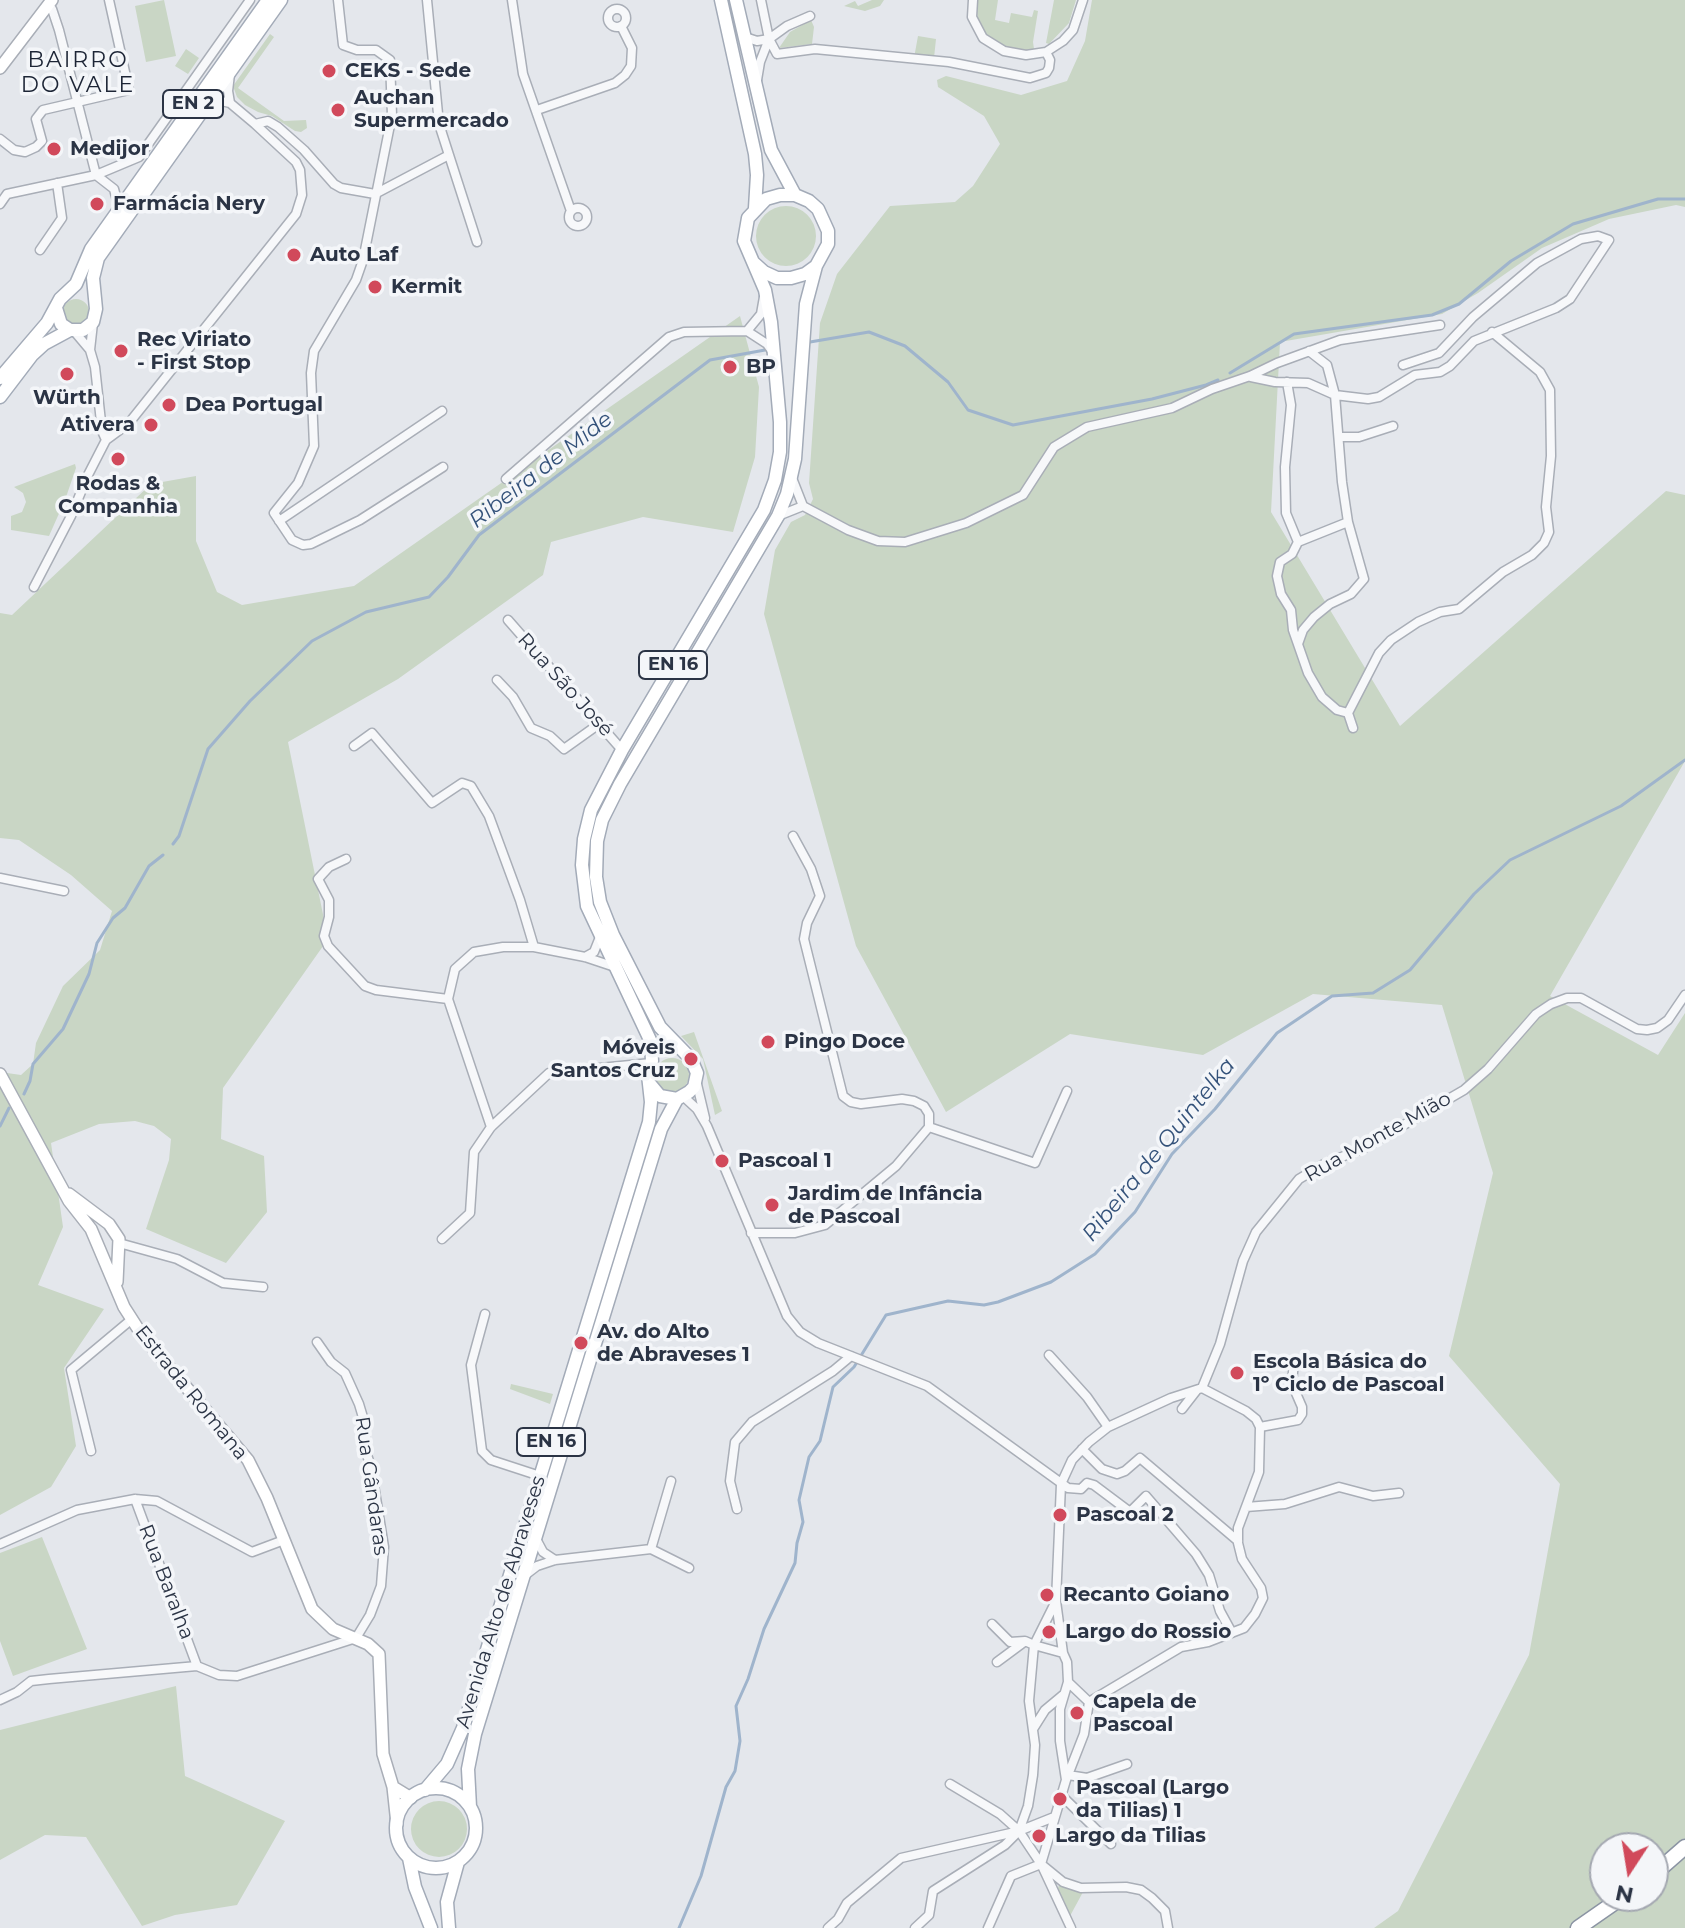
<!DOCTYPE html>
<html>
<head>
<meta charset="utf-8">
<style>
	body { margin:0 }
	#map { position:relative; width:1685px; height:1928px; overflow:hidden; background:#e4e7ec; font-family:Montserrat,sans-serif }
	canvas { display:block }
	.north { position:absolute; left:1589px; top:1832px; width:80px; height:80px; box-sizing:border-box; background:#f4f6f9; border:2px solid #a4a8b1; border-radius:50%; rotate:192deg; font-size:22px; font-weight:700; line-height:32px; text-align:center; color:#2b3445 }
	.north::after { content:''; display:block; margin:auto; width:28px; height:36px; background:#d1495b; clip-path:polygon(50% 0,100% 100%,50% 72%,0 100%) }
</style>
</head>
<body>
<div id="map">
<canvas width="1685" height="1928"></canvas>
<div class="north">N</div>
</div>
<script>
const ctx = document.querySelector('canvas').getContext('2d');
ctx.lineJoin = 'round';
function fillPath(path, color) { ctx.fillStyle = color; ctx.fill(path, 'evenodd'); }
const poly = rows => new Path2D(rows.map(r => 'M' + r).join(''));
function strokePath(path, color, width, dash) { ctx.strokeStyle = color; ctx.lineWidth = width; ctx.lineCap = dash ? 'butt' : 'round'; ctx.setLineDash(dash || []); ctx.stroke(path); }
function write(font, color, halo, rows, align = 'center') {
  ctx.font = font + ' Montserrat,sans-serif'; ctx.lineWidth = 7; ctx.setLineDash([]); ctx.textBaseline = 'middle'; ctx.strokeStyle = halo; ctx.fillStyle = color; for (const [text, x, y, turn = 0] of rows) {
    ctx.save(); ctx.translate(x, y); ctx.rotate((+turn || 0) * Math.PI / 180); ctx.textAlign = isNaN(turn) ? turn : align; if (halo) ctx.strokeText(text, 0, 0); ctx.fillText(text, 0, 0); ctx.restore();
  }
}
const green = poly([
	[164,0,176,56,146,62,135,6],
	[872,0,884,0,880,6,865,11,844,6,855,1,858,6],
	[976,0,998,0,995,20,1009,23,1011,13,1032,17,1034,10,1038,11,1033,42,1034,49,1027,52,1006,49,988,40,978,23],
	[1054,0,1076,0,1069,23,1049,44,1046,43],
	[1092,0,1685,0,1685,207,1676,205,1609,219,1542,248,1478,293,1442,314,1280,342,1271,512,1400,726,1666,491,1685,495,1685,761,1550,996,1658,1055,1685,1013,1685,1928,1374,1928,1398,1911,1529,1655,1560,1484,1449,1356,1493,1173,1442,1005,1313,994,1203,1055,1070,1034,946,1112,856,946,764,614,775,550,791,522,805,515,813,499,809,483,820,323,837,274,890,206,955,202,973,186,1000,144,984,116,938,87,937,80,946,76,1021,95,1067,81,1085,41],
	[1605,1848,1653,1848,1653,1896,1605,1896],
	[811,20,814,27,812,44,779,48,790,32],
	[270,34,274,37,238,88,284,121,306,120,307,128,301,132,295,131,272,116,258,112,245,105,237,97,233,86],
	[918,36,936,39,934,58,914,58],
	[186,49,199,58,188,74,175,66],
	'756 236a30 30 0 1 1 60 0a30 30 0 1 1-60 0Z',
	'63 312a13 13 0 1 1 26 0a13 13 0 1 1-26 0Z',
	[740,316,759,387,755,457,733,532,643,517,551,542,543,575,398,679,288,742,328,939,223,1088,221,1139,264,1156,267,1212,226,1263,146,1229,169,1160,171,1139,154,1126,135,1121,99,1124,51,1143,63,1227,38,1285,104,1309,64,1368,76,1446,51,1487,0,1515,0,1072,21,1075,33,1064,36,1043,63,986,100,950,112,911,71,875,19,840,0,838,0,613,12,615,151,484,196,476,196,541,217,592,242,605,354,586],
	[75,464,76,468,65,500,49,536,11,530,11,516,22,512,26,502,23,493,14,487],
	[694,1032,722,1111,715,1115,703,1059,681,1036],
	'655 1075a17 17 0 1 1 34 0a17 17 0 1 1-34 0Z',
	[511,1384,553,1394,550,1404,510,1389],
	[42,1537,87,1649,13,1676,0,1641,0,1553],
	[176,1686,185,1776,285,1821,237,1905,175,1915,142,1926,86,1837,45,1835,0,1860,0,1730],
	'411 1829a28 28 0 1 1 56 0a28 28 0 1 1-56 0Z',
	[1059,1885,1083,1892,1070,1916,1057,1891]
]);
const stream = poly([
	[810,342,869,332,905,346,948,382,968,410,1013,425,1152,399,1206,385,1218,380],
	[1230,373,1294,334,1432,315,1459,304,1511,261,1573,224,1658,199,1685,199],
	[173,844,179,836,208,749,250,701,312,641,366,612,429,597,448,577,479,535,710,360,765,350],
	[24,1094,30,1081,33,1064,63,1029,89,974,97,943,113,918,125,908,149,866,163,855],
	[0,1126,9,1108],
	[679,1928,701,1876,726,1787,735,1771,740,1741,736,1706,748,1679,764,1629,795,1563,797,1543,803,1522,799,1500,809,1457,820,1441,833,1387,854,1367,886,1315,948,1301,984,1305,998,1302,1051,1282,1095,1254,1135,1212,1172,1154,1215,1109,1277,1033,1332,996,1373,993,1410,970,1474,894,1510,860,1621,806,1685,760]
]);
const street = poly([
	[338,0,343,45,357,50,376,50,390,60,392,115,363,260,356,280,314,351,311,373,314,446,298,483,274,513,292,540,303,545,311,544,360,520,443,467],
	[427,0,439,124,477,242],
	[512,0,523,74,571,211],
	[761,0,769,39,777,54,815,49,949,62,1030,78,1046,73,1049,68,1050,60,1046,52],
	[973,0,972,17,983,38,1004,51,1026,55,1046,52,1063,41,1073,30,1083,0],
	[47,7,52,9,59,30,96,175,114,189,119,208],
	'608 18a9 9 0 1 1 18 0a9 9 0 1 1-18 0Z',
	[745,37,757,41,769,39,787,26,810,16],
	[230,74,228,91,230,103,255,124,268,121,278,127,304,150,334,184,341,188,375,194,447,156],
	[757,80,760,62,769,39],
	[205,108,221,101,230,103],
	[537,110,615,83,625,75,631,66,632,48,621,26],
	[0,139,14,150,25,152,36,147,42,141,36,119,43,110,129,90,109,0],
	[0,204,7,194,96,175,139,157,250,0],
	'569 217a9 9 0 1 1 18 0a9 9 0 1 1-18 0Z',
	[40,250,62,218,57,183],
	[74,331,90,350],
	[747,331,761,314,764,297],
	[1309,351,1327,365,1335,395,1342,482,1348,522,1298,542,1292,554,1280,562,1277,576,1281,594,1291,610,1293,630,1308,673,1322,697,1337,710,1348,713,1353,728],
	[1251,377,1275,382,1308,383,1335,395,1368,399,1379,397,1415,375,1440,372,1450,366,1474,341,1556,308,1570,299,1609,240,1598,236,1581,239,1537,263,1473,317,1439,353,1403,365],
	[1287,382,1291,405,1285,467,1286,513,1298,542],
	[1339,437,1359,437,1393,426],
	[106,440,129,423,296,214,302,195,300,170,296,162,255,124],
	[792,478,803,506,848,530,878,541,905,542,966,523,1023,495,1054,447,1087,427,1172,408,1212,389,1250,376,1277,363,1340,340,1440,325],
	[506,479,669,337,684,332,747,331,767,344,772,351],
	[778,516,803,506],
	[279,521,442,411],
	[34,587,71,516,88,475,106,440,102,431,95,367,90,350,93,323],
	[508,620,622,750],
	[1298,644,1303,630,1314,617,1330,604,1351,594,1364,579,1348,522],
	[497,680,513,697,531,728,550,736,564,749,599,724],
	[1348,713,1379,653,1391,640,1418,622,1440,612,1459,609,1503,572,1532,555,1544,543,1549,532,1546,507,1551,456,1550,390,1540,372,1492,332],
	[354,746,372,733,432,803,462,783,471,786,489,816,520,900,534,947],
	[793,836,811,869,820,896,807,923,804,939,843,1096,851,1102,861,1104,902,1099,914,1101,924,1106,929,1114,929,1127],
	[346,859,329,867,318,879,329,900,329,917,324,936,328,946,365,986,376,990,448,999],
	[0,878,64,891],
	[585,957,594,952,600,937],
	[696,1080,705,1118],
	[684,1097,697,1109,707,1126,787,1316,800,1332,818,1343,927,1386,1068,1488,1081,1489,1087,1483,1094,1485,1130,1512,1146,1496,1196,1554,1209,1575,1220,1611,1232,1633],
	[491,1127,448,999,455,969,474,952,503,947,534,947,585,957,615,967],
	[751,1233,795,1233,825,1225,896,1166,929,1127,1035,1163,1067,1091],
	[442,1239,470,1213,474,1152,491,1127,549,1073,651,1063],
	[119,1243,177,1259,223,1283,263,1287],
	[485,1314,471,1365,482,1451,491,1460,540,1476],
	[1049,1355,1087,1397,1108,1427],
	[1202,1388,1220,1344,1243,1261,1256,1232,1299,1179,1324,1164,1364,1148,1464,1090,1488,1069,1536,1014,1551,1004,1567,998,1581,998,1637,1029,1647,1030,1657,1028,1668,1020,1685,995],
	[1182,1409,1196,1391],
	[1260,1427,1298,1420,1302,1414,1302,1407,1292,1384,1294,1360],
	[1082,1449,1102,1469,1117,1474,1125,1471,1140,1458,1238,1541],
	[91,1451,71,1370,132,1319],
	[135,1499,197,1666],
	[1246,1507,1285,1504,1339,1487,1373,1496,1399,1493],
	[737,1509,730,1481,735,1442,752,1422,833,1371,851,1356],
	[535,1537,543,1552,555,1560],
	[0,1544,77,1510,135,1499,157,1501,252,1552,284,1540],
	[651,1549,689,1568],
	[524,1576,537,1566,555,1560,651,1549,671,1481],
	[1056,1601,1034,1645,1063,1653,1056,1601,1061,1484,1072,1460,1089,1442,1108,1427,1171,1398,1202,1388],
	[1063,1653,1067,1662,1068,1682],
	[997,1662,1024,1642],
	[0,1700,17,1692,31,1681,49,1679,197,1666,219,1675,237,1676,356,1638,370,1615,381,1586,384,1547,371,1467,365,1449,365,1424,359,1404,345,1373,331,1362,317,1342],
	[1089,1702,1181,1647,1208,1642,1244,1628,1255,1614,1263,1598,1261,1588,1242,1559,1238,1543,1238,1528,1259,1472,1260,1427,1256,1419,1246,1411,1202,1388],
	[1033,1729,1045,1710,1063,1695],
	[1068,1775,1087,1778,1127,1764],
	[950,1784,1000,1814,1019,1831],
	[1061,1795,1111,1844],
	[1054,1817,1019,1831,1041,1864,1066,1780,1060,1741,1060,1709,1068,1682,1089,1702,1084,1734,1066,1780],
	[1041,1864,1063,1882,1081,1888,1126,1887,1141,1890,1152,1898,1165,1911,1168,1928],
	[1043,1868,1071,1928],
	[828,1928,838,1919,847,1903,901,1858,1015,1832],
	[915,1928,929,1915,933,1891,1005,1845,1019,1831,1028,1806,1033,1775,1035,1745,1029,1701,1034,1645,1025,1641,1010,1642,992,1624],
	[988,1928,1011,1876,1041,1864]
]);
const secondary = poly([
	[0,68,52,0],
	[0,1074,69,1201,91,1229,124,1307,142,1335,248,1460,267,1498,312,1609,333,1629,368,1644,379,1654,383,1754,393,1787,397,1824],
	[69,1194,109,1224,119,1239,117,1282],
	[393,1787,411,1798]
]);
const primary = poly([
	[721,0,755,154,757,175,755,208],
	[736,0,771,150,795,195],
	[56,308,61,324,70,330,83,330,93,322,96,309,93,278,98,258,281,0],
	[0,378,47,323,60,299,76,284,91,249,268,0],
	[0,397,32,355,44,344,70,330],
	[650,1084,660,1096,677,1099,689,1092,694,1087,697,1073,691,1059,660,1027,613,935,600,902,596,877,597,841,602,820,620,784,778,516,787,494,795,459,806,304,816,266],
	'396 1828a40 40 0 1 1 80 0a40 40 0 1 1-80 0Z',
	[425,1790,447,1764,463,1728,649,1122,651,1102,648,1075,652,1061,651,1042,587,906,582,865,584,839,591,810,622,750,764,510,775,480,780,452,780,422,771,322,765,290,744,241,748,218,766,199,780,195,795,195,809,201,818,209,828,231,828,244,816,266,805,274,791,278,777,278,764,272,754,263],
	[470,1807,468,1769,475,1734,661,1129,677,1099],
	[409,1858,415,1887,431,1928],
	[449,1928,447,1902,458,1862]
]);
const highway = poly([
	[1653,1875,1685,1847],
	[1578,1928,1624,1896]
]);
const markers = [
	[329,71,8,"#d1495b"],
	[338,110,8,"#d1495b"],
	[54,149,8,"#d1495b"],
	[97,204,8,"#d1495b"],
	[294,255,8,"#d1495b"],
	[375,287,8,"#d1495b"],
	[121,351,8,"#d1495b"],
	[730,367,8,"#d1495b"],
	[67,374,8,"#d1495b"],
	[169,405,8,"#d1495b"],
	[151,425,8,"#d1495b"],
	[118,459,8,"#d1495b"],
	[768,1042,8,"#d1495b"],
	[691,1059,8,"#d1495b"],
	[722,1161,8,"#d1495b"],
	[772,1205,8,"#d1495b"],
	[581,1343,8,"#d1495b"],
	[1237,1373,8,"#d1495b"],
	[1060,1515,8,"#d1495b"],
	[1047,1595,8,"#d1495b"],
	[1049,1632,8,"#d1495b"],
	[1077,1713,8,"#d1495b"],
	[1060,1799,8,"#d1495b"],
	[1039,1836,8,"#d1495b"]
];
const shields = [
	[193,104,60],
	[673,665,68],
	[551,1442,68]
];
const shieldNames = [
	["EN 2",193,104],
	["EN 16",673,665],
	["EN 16",551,1442]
];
const poiNames = [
	["CEKS - Sede",345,71],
	["Auchan",354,98],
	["Supermercado",354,121],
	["Medijor",70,149],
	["Farmácia Nery",113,204],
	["Auto Laf",310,255],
	["Kermit",391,287],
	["Rec Viriato",137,340],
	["- First Stop",137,363],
	["BP",746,367],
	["Würth",67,398,"center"],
	["Dea Portugal",185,405],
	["Ativera",135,425,"right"],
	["Rodas &",118,484,"center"],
	["Companhia",118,507,"center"],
	["Pingo Doce",784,1042],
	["Móveis",675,1048,"right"],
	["Santos Cruz",675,1071,"right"],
	["Pascoal 1",738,1161],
	["Jardim de Infância",788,1194],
	["de Pascoal",788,1217],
	["Av. do Alto",597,1332],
	["de Abraveses 1",597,1355],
	["Escola Básica do",1253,1362],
	["1º Ciclo de Pascoal",1253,1385],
	["Pascoal 2",1076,1515],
	["Recanto Goiano",1063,1595],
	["Largo do Rossio",1065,1632],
	["Capela de",1093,1702],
	["Pascoal",1093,1725],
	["Pascoal (Largo",1076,1788],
	["da Tilias) 1",1076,1811],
	["Largo da Tilias",1055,1836]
];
const streetNames = [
	["Rua São José",565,685,48],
	["Rua Monte Mião",1378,1137,-29],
	["Estrada Romana",191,1393,51],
	["Rua Gândaras",371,1486,82],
	["Rua Baralha",166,1582,69],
	["Avenida Alto de Abraveses",501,1602,-73]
];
const neighbourhoodNames = [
	["BAIRRO",78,61],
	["DO VALE",78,86]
];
const waterNames = [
	["Ribeira de Mide",541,470,-38],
	["Ribeira de Quintelka",1159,1150,-51]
];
fillPath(green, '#c9d6c5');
strokePath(stream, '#9fb4cc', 3);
strokePath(street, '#a9aeb7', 11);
strokePath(secondary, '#a9aeb7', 14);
strokePath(primary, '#a3abb8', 15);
strokePath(highway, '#8b94a3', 17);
strokePath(street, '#f7f8fa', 8);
strokePath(secondary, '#fff', 11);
strokePath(primary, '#fff', 12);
strokePath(highway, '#fff', 14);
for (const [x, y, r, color] of markers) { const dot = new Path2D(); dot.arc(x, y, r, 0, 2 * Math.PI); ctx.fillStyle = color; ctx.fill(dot); strokePath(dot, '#f4f6f9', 3); }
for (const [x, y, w] of shields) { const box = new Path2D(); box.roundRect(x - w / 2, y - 14, w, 28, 6); ctx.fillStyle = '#f4f6f9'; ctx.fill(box); strokePath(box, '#2b3445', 2); }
write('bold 18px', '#2b3445', null, shieldNames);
write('bold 20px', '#2b3445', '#f4f6f9', poiNames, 'left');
write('20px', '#2b3445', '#f4f6f9', streetNames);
ctx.letterSpacing = '2px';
write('22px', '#1d2536', '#f4f6f9', neighbourhoodNames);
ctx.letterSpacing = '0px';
write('italic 22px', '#34527a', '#f4f6f9', waterNames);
</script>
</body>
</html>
